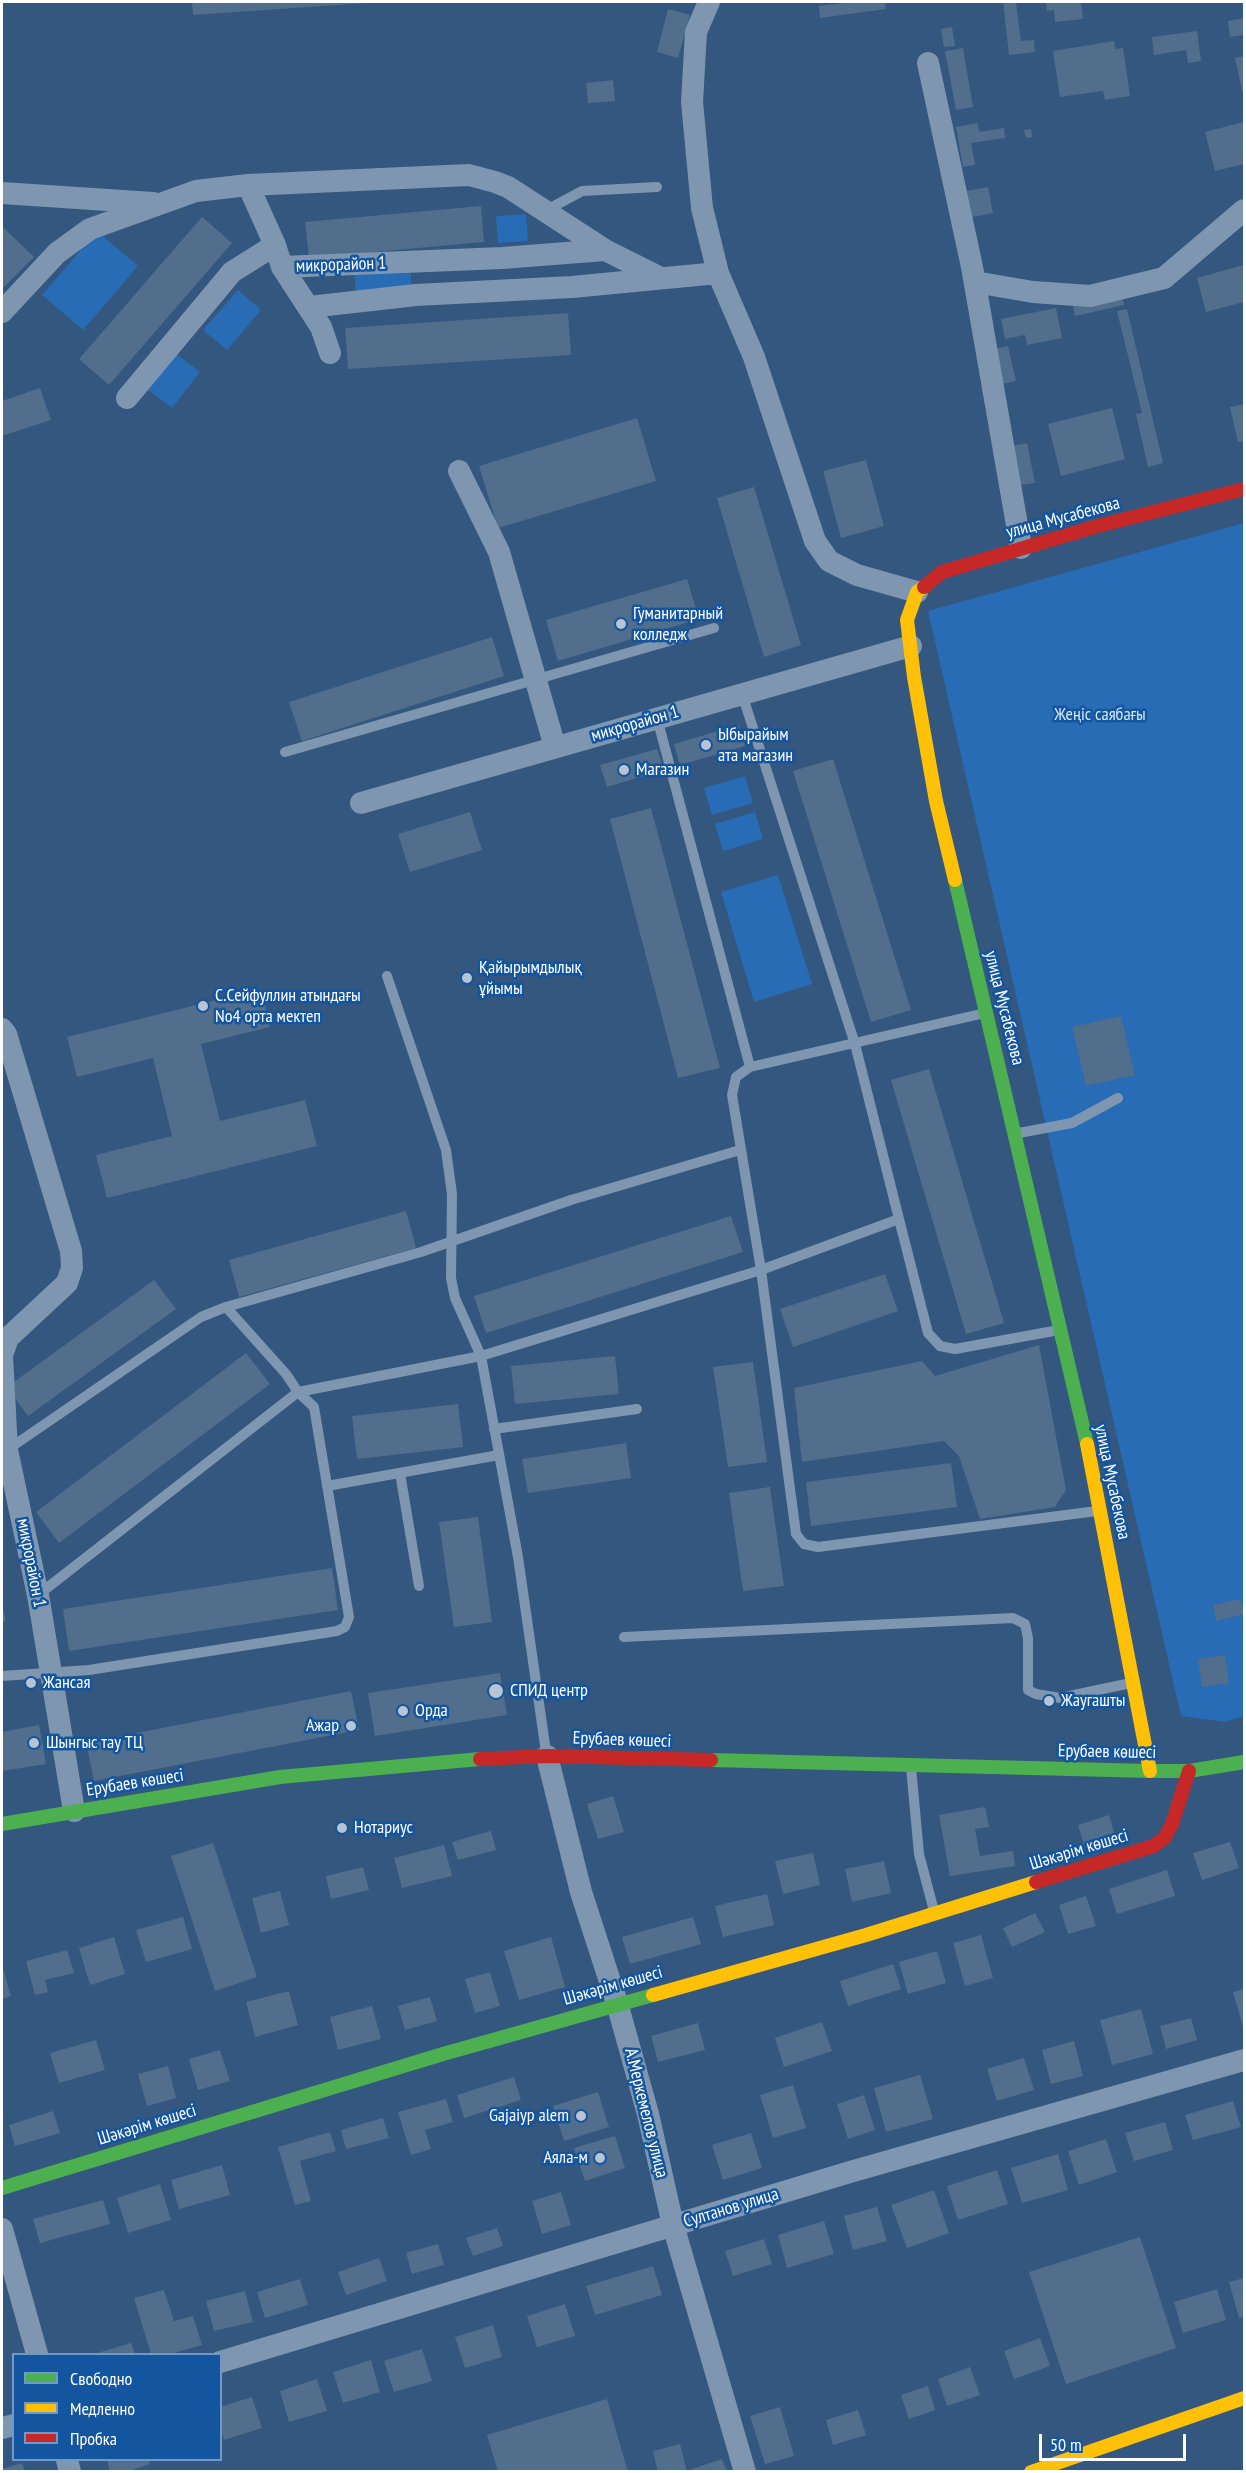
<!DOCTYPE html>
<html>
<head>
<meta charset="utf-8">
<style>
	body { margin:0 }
	#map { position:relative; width:1246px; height:2473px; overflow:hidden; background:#33577f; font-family:"PT Sans Narrow",sans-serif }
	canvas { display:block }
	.frame { position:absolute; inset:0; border:3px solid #fff; pointer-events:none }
	.legend { position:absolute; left:12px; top:2353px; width:210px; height:108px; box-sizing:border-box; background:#13559f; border:2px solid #7199c5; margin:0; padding:8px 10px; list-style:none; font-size:18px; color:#fff }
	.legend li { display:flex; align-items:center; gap:12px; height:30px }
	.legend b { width:30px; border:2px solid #7199c5 }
	.scale { position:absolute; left:1039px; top:2434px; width:147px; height:27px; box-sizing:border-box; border:3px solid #fff; border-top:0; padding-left:8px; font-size:18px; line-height:21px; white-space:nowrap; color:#fff; -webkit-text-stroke:4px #13559f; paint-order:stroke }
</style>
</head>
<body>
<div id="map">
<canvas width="1246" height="2473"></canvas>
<div class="frame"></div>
<ul class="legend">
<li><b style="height:8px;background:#4caf50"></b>Свободно</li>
<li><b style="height:8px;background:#ffc107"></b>Медленно</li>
<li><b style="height:8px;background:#c62828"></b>Пробка</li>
</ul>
<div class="scale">50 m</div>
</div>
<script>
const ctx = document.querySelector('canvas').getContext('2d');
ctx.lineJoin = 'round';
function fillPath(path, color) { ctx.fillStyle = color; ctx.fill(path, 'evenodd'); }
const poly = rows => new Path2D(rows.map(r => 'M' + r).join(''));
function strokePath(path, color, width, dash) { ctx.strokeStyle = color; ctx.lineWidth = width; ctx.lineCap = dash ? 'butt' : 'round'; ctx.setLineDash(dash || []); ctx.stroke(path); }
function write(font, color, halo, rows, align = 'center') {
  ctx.font = font + ' "PT Sans Narrow",sans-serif'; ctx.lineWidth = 5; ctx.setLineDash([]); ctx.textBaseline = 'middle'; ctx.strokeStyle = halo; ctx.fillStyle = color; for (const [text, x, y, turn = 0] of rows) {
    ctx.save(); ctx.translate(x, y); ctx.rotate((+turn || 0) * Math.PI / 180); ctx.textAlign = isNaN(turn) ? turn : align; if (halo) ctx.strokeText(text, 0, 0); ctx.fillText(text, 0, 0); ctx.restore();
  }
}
const green = poly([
	[526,214,528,241,498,243,496,216],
	[97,231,138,266,83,330,42,295],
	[410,266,412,290,356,295,354,271],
	[238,290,261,310,227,350,203,330],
	[175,353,200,372,172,408,147,389],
	[1244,523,1244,1716,1225,1722,1181,1716,928,611],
	[745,776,753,803,712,815,704,788],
	[755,812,763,839,723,851,715,824],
	[778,875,812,984,754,1002,721,892]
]);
const building = poly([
	[192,2,366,2,366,3,193,15],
	[852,2,885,2,886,9,820,18,819,6],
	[1003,2,1016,2,1021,41,1034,40,1035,52,1009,55],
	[1046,2,1081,2,1083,19,1055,22,1054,10,1047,11],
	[668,9,690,15,678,58,657,52],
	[1244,18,1244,35,1230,37,1228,21],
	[952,27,955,46,944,47,941,29],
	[1197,31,1201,61,1188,63,1186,50,1154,55,1152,37],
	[1114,41,1115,49,1123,48,1130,96,1105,100,1103,91,1060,97,1053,51],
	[963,48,973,107,956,110,945,51],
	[1244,56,1244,91,1242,91,1235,58],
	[613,80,615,101,588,103,586,83],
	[1244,122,1244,164,1215,171,1205,132],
	[978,123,979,132,1004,128,1005,138,971,143,975,165,963,167,956,127],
	[1031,129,1032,137,1026,138,1024,130],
	[988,187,993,213,972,217,967,191],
	[481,206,484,242,309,258,305,222],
	[202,217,232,243,109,385,79,359],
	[4,228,34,257,2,289,2,231],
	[1244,265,1244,302,1206,312,1197,278],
	[1122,295,1124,305,1075,316,1073,306],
	[1056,308,1062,338,1027,345,1025,335,1005,339,1001,319],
	[1127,309,1163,463,1148,467,1136,414,1142,413,1117,311],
	[568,313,571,355,348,369,345,328],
	[1008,346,1016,381,1002,384,994,349],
	[40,388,51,420,2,436,2,401],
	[1244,404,1244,441,1238,442,1230,407],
	[1112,408,1125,459,1061,476,1048,424],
	[637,418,656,481,498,528,479,466],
	[1027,443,1035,483,1020,485,1012,446],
	[866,460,884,526,841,538,823,471],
	[754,487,801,645,764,657,717,498],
	[687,579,699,619,558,661,546,620],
	[492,637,504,676,302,741,289,702],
	[739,725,745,746,680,765,674,744],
	[657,749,664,770,607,787,600,765],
	[833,759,911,1010,871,1022,793,771],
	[651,808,720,1068,678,1078,610,819],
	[470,812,482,850,410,872,398,834],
	[261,989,270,1027,201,1044,220,1121,305,1100,317,1146,107,1198,96,1155,172,1136,153,1058,77,1077,67,1037],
	[1121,1016,1135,1075,1086,1086,1072,1027],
	[929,1069,1004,1323,966,1334,891,1080],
	[406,1211,416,1248,239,1297,229,1260],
	[731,1216,743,1252,486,1333,474,1296],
	[885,1274,898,1311,793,1347,780,1309],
	[154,1280,176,1309,28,1416,7,1387],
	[1039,1345,1066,1490,1055,1507,980,1519,959,1456,944,1441,802,1462,794,1388,922,1361,935,1376],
	[246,1353,270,1384,59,1543,36,1512],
	[615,1356,619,1394,515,1404,511,1366],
	[753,1362,767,1462,728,1467,713,1367],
	[458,1404,463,1447,357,1459,352,1416],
	[626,1443,631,1478,528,1493,522,1459],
	[951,1463,957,1507,811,1526,806,1482],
	[770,1487,784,1586,743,1591,729,1493],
	[478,1517,492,1622,454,1627,439,1522],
	[332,1568,338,1610,69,1651,63,1609],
	[1240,1599,1244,1614,1216,1621,1213,1605],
	[2,1605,6,1621,2,1622],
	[1225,1655,1229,1683,1202,1687,1198,1659],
	[500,1673,507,1715,375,1736,368,1693],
	[351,1691,359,1730,94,1781,86,1743],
	[39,1725,46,1764,2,1771,2,1732],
	[613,1796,624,1832,598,1839,587,1804],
	[985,1807,989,1827,975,1829,980,1856,1013,1851,1015,1866,950,1876,939,1815],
	[1109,1815,1116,1839,1085,1848,1078,1825],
	[491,1831,496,1850,458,1860,452,1842],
	[1230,1842,1239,1868,1202,1880,1193,1853],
	[213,1843,257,1977,215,1991,171,1856],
	[444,1845,452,1876,402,1888,394,1858],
	[813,1853,820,1885,783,1894,775,1861],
	[884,1861,891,1893,852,1902,845,1869],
	[363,1867,369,1890,331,1899,326,1876],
	[1167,1870,1175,1896,1117,1914,1109,1889],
	[280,1891,289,1925,261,1933,252,1898],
	[767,1894,774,1925,723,1937,715,1906],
	[1086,1896,1096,1926,1068,1934,1059,1905],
	[1035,1913,1045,1932,1012,1947,1003,1928],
	[183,1917,192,1949,146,1962,136,1930],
	[693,1917,701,1944,630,1964,622,1937],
	[981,1935,993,1978,965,1986,953,1943],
	[114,1937,125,1974,90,1985,79,1948],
	[551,1937,565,1987,519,2000,504,1951],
	[67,1950,74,1973,45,1980,48,1992,35,1995,26,1961],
	[937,1951,946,1983,908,1994,899,1962],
	[893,1964,901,1989,848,2006,840,1981],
	[2,1965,11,1996,2,1999],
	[490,1972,500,2006,475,2013,465,1979],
	[1244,1989,1244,2030,1233,1992],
	[289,1991,298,2025,255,2037,246,2002],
	[430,1997,437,2021,405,2030,398,2006],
	[372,2006,381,2039,338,2050,330,2017],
	[1141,2009,1153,2054,1112,2065,1100,2020],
	[1191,2018,1197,2040,1166,2049,1160,2026],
	[822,2022,832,2051,784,2067,775,2038],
	[698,2023,705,2050,658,2062,651,2036],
	[96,2040,105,2070,59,2083,50,2053],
	[1074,2041,1083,2076,1051,2084,1042,2050],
	[220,2050,230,2081,198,2090,189,2059],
	[1024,2058,1034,2090,997,2101,987,2069],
	[168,2066,176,2098,147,2106,138,2074],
	[920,2075,933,2119,886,2132,874,2088],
	[514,2077,521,2100,464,2118,457,2095],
	[793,2085,806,2128,773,2138,760,2095],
	[598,2092,609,2127,564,2141,553,2106],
	[864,2095,875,2130,848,2139,837,2104],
	[446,2099,453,2122,425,2130,431,2149,411,2155,398,2112],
	[1233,2101,1241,2127,1193,2140,1185,2115],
	[53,2111,60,2133,15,2146,9,2125],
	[383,2118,389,2138,346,2149,341,2130],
	[1165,2122,1173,2150,1134,2161,1125,2133],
	[330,2132,336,2151,300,2161,311,2201,295,2205,278,2147],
	[751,2133,762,2168,723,2180,712,2145],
	[615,2136,625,2168,585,2181,574,2148],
	[1106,2139,1117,2172,1079,2185,1068,2151],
	[1058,2154,1068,2190,1022,2203,1011,2168],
	[222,2165,230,2195,179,2209,171,2180],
	[997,2170,1008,2204,958,2220,947,2186],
	[160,2184,171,2220,128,2233,117,2198],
	[934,2190,949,2233,907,2248,891,2205],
	[561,2192,571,2225,542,2234,532,2201],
	[103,2200,110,2224,40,2243,33,2219],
	[877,2207,887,2241,853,2250,844,2216],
	[824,2221,834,2254,787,2268,778,2235],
	[497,2228,503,2246,473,2256,466,2238],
	[1140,2237,1176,2348,1066,2384,1029,2272],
	[764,2239,772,2264,733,2276,725,2251],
	[438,2244,444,2265,412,2274,406,2253],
	[379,2258,387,2281,346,2295,338,2272],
	[653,2266,662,2295,595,2315,586,2286],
	[1244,2278,1244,2317,1239,2318,1229,2282],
	[300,2279,308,2305,265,2318,257,2292],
	[1217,2289,1226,2320,1183,2333,1174,2302],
	[164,2290,174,2321,193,2316,202,2345,170,2354,151,2354,134,2298],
	[245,2291,253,2322,214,2331,206,2301],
	[565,2304,575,2336,537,2347,527,2316],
	[493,2325,502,2357,465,2368,455,2337],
	[1040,2338,1050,2366,1014,2379,1004,2351],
	[131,2343,135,2354,94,2354],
	[422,2349,432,2381,394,2392,384,2361],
	[371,2360,380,2392,343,2403,333,2372],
	[970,2367,980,2395,947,2406,938,2379],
	[317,2379,327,2411,289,2422,280,2391],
	[928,2386,935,2410,909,2419,901,2395],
	[252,2397,262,2428,224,2440,220,2429,220,2407],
	[607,2399,628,2472,498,2472,487,2435],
	[780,2407,794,2456,765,2464,750,2416],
	[858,2410,866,2435,833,2445,826,2420],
	[680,2444,687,2472,658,2472,653,2451],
	[722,2459,727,2472,693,2472,692,2469],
	[107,2460,148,2460,150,2464,126,2472,110,2472],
	[22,2463,25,2472,2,2472,2,2469]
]);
const lane = poly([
	[545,211,582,191,657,187],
	[742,694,855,1044,899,1219],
	[657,718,750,1067],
	[285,752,714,628],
	[387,976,446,1150,452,1194,451,1278,455,1298,481,1356,518,1557,546,1752],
	[985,1013,750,1067,736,1077,732,1095,761,1270,796,1534,804,1544,818,1547,1097,1511],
	[1019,1133,1072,1123,1118,1098],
	[298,1392,481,1356,761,1270,899,1219,928,1333,940,1346,955,1349,1059,1330],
	[494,1429,637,1409],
	[7,1450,201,1317,226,1307,421,1252,571,1200,740,1150],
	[400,1473,419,1586],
	[327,1486,499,1455],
	[38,1595,298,1392],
	[624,1637,1013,1618,1025,1624,1028,1638,1028,1690,1036,1694,1060,1698,1131,1683],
	[2,1676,89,1670,337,1631,345,1627,349,1617,314,1407,298,1392,286,1374,226,1307],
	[911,1767,919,1854,934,1911]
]);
const street = poly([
	[709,2,696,32,692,102,702,208,718,273,754,357,815,541,829,561,857,575,917,592],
	[928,63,972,267,1021,548],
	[248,185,469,175,495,182,508,187,605,250],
	[2,193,153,203],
	[282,267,502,258,605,250,661,278],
	[975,282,1033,292,1090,296,1164,278,1244,210],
	[309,307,416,295,572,287,718,273],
	[2,312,57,253,90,229,196,191,248,185,275,245,282,267,321,327,330,353],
	[127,398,232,272,275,245],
	[459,471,499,552,555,747],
	[361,803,911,646],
	[2,1029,6,1034,71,1251,72,1268,67,1283,8,1338,2,1355,7,1450,38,1595,74,1811],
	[547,1756,581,1892,617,2003,648,2114,673,2225,745,2472],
	[2,2229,37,2354],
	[220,2362,850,2172,1244,2060],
	[2,2428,14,2425],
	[67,2460,70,2472]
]);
const fast = poly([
	[955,880,1087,1444],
	[711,1760,1150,1771,1189,1771,1244,1762],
	[2,1824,280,1777,480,1759],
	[2,2188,443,2054,653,1995]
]);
const slow = poly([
	[924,587,917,592,907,620,914,677,936,801,955,880],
	[1087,1444,1150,1771],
	[653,1995,866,1935,1036,1882],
	[1031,2472,1244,2398]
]);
const jam = poly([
	[924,587,942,572,1098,526,1244,489],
	[480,1759,547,1756,711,1760],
	[1036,1882,1154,1846,1165,1837,1172,1824,1189,1771]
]);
const markers = [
	[621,624,6,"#b8c4d2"],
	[706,745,6,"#b8c4d2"],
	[624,770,6,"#b8c4d2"],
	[467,978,6,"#b8c4d2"],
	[203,1006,6,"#b8c4d2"],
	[31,1683,6,"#b8c4d2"],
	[496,1691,8,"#b8c4d2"],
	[1049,1701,6,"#b8c4d2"],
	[403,1711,6,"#b8c4d2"],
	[351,1726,6,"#b8c4d2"],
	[34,1743,6,"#b8c4d2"],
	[342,1828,6,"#b8c4d2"],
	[581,2116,6,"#b8c4d2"],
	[600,2158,6,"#b8c4d2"]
];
const streetNames = [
	["микрорайон 1",341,265,-2],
	["улица Мусабекова",1063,518,-15],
	["микрорайон 1",635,724,-16],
	["улица Мусабекова",1004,1008,76],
	["улица Мусабекова",1112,1482,78],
	["микрорайон 1",31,1563,79],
	["Ерубаев көшесі",622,1740,2],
	["Ерубаев көшесі",1107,1752,1],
	["Ерубаев көшесі",135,1783,-9],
	["Шәкәрім көшесі",1079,1850,-17],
	["Шәкәрім көшесі",613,1986,-16],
	["А.Меркемелов улица",646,2113,76],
	["Шәкәрім көшесі",147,2125,-17],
	["Султанов улица",731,2208,-17]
];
const poiNames = [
	["Гуманитарный",633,614],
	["колледж",633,635],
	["Ыбырайым",718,735],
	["ата магазин",718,756],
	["Магазин",636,770],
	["Қайырымдылық",479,968],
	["ұйымы",479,989],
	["С.Сейфуллин атындағы",215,996],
	["No4 орта мектеп",215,1017],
	["Жансая",43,1683],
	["СПИД центр",510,1691],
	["Жаугашты",1061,1701],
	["Орда",415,1711],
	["Ажар",339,1726,"right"],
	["Шынгыс тау ТЦ",46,1743],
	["Нотариус",354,1828],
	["Gajaiyp alem",569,2116,"right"],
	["Аяла-м",588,2158,"right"]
];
const parkNames = [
	["Жеңіс саябағы",1100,715]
];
fillPath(green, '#276cb5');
fillPath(building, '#516e8d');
strokePath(lane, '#7e96af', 10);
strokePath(street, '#7e96af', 22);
strokePath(fast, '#4caf50', 14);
strokePath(slow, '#ffc107', 14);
strokePath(jam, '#c62828', 14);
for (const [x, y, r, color] of markers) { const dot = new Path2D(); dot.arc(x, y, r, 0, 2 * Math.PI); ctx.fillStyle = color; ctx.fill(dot); strokePath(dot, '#13559f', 2); }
write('18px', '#fff', '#13559f', streetNames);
write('18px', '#fff', '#13559f', poiNames, 'left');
write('18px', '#d3e8fe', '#13559f', parkNames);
</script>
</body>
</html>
